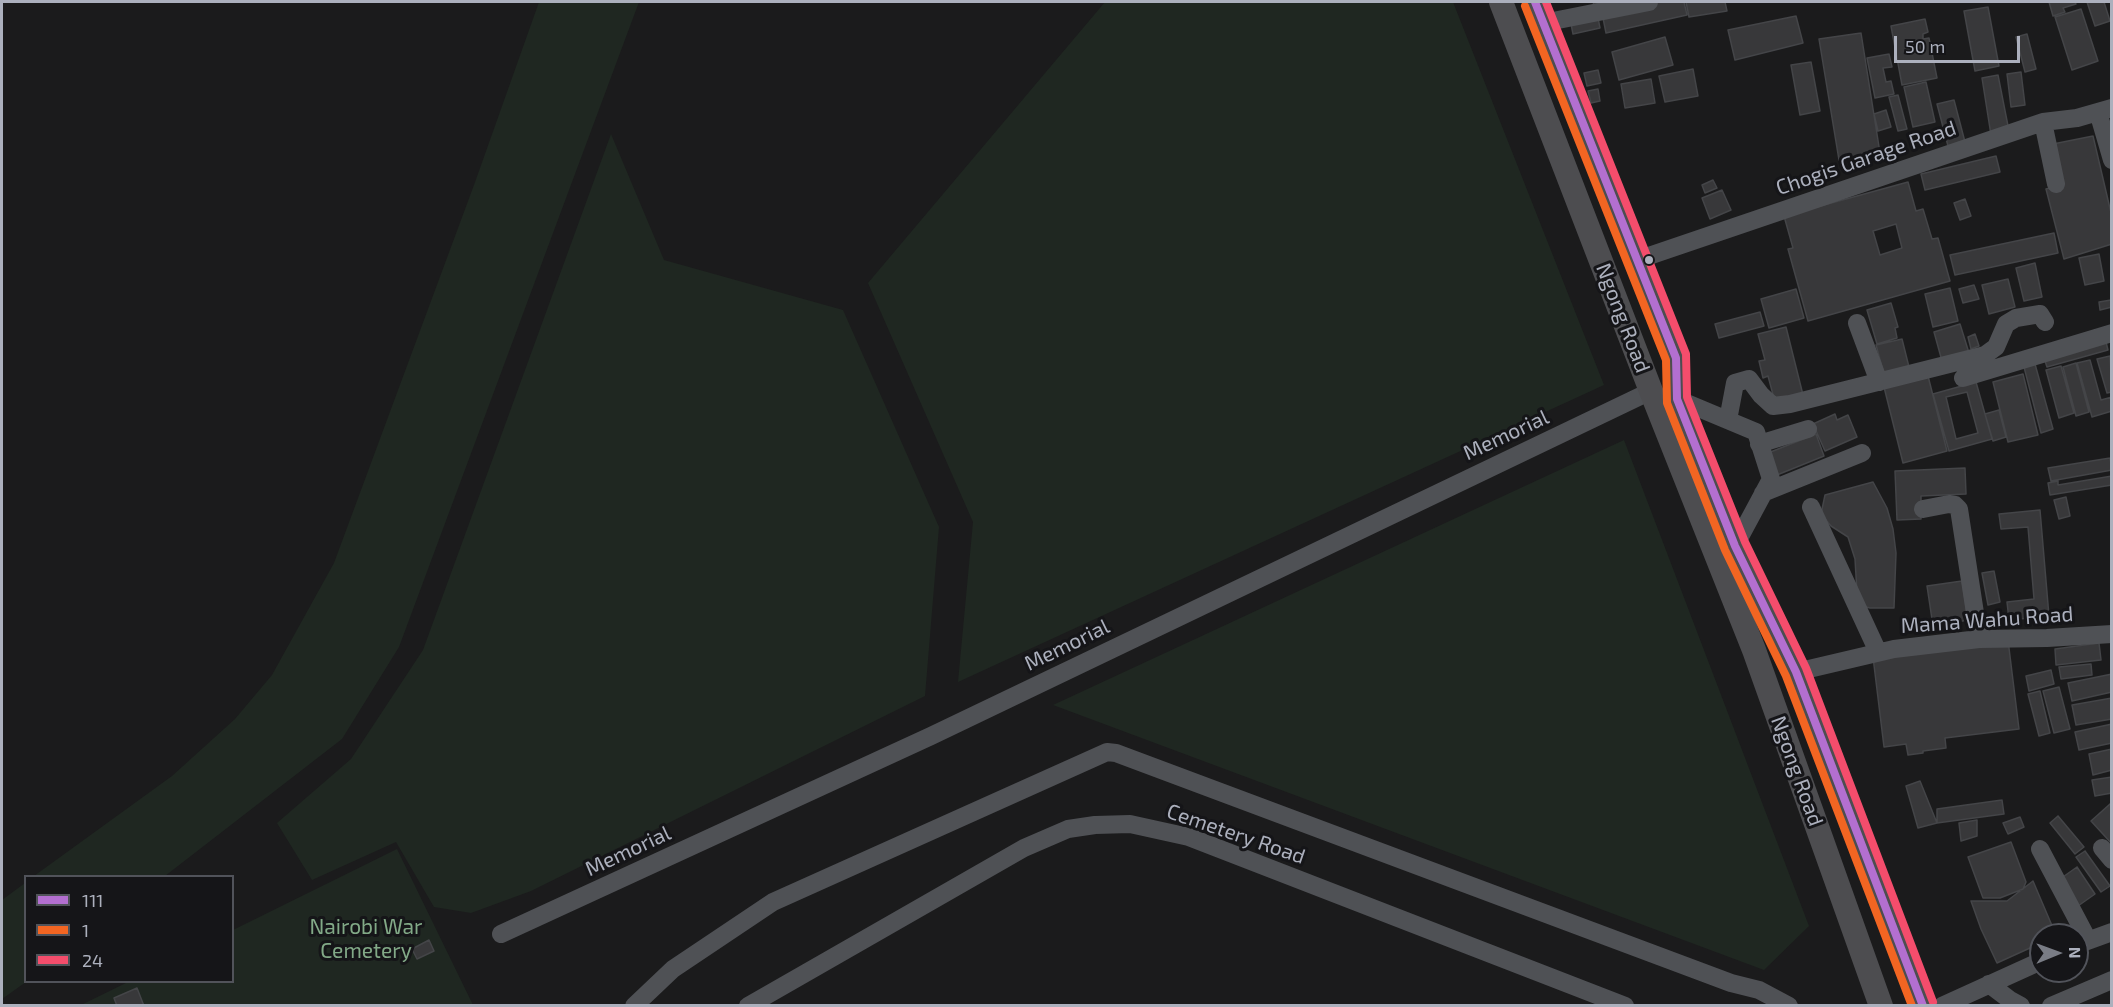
<!DOCTYPE html>
<html>
<head>
<meta charset="utf-8">
<style>
	body { margin:0 }
	#map { position:relative; width:2113px; height:1007px; overflow:hidden; background:#1b1b1c; font-family:"Exo 2",sans-serif }
	canvas { display:block }
	.frame { position:absolute; inset:0; border:3px solid #acb0bd; pointer-events:none }
	.legend { position:absolute; left:24px; top:875px; width:210px; height:108px; box-sizing:border-box; background:#151518; border:2px solid #51535a; margin:0; padding:8px 10px; list-style:none; font-size:18px; color:#acb0bd }
	.legend li { display:flex; align-items:center; gap:12px; height:30px }
	.legend b { width:30px; border:2px solid #51535a }
	.north { position:absolute; left:2029px; top:923px; width:60px; height:60px; box-sizing:border-box; background:#151518; border:2px solid #51535a; border-radius:50%; rotate:89deg; font-size:16px; font-weight:700; line-height:24px; text-align:center; color:#acb0bd }
	.north::after { content:''; display:block; margin:auto; width:21px; height:27px; background:#797c85; clip-path:polygon(50% 0,100% 100%,50% 72%,0 100%) }
	.scale { position:absolute; left:1894px; top:36px; width:126px; height:27px; box-sizing:border-box; border:3px solid #acb0bd; border-top:0; padding-left:8px; font-size:18px; line-height:21px; white-space:nowrap; color:#acb0bd; -webkit-text-stroke:4px #151518; paint-order:stroke }
</style>
</head>
<body>
<div id="map">
<canvas width="2113" height="1007"></canvas>
<div class="frame"></div>
<ul class="legend">
<li><b style="height:8px;background:#b36fd0"></b>111</li>
<li><b style="height:8px;background:#f26522"></b>1</li>
<li><b style="height:8px;background:#f44d6c"></b>24</li>
</ul>
<div class="north">N</div>
<div class="scale">50 m</div>
</div>
<script>
const ctx = document.querySelector('canvas').getContext('2d');
ctx.lineJoin = 'round';
function fillPath(path, color) { ctx.fillStyle = color; ctx.fill(path, 'evenodd'); }
const poly = rows => new Path2D(rows.map(r => 'M' + r).join(''));
function strokePath(path, color, width, dash) { ctx.strokeStyle = color; ctx.lineWidth = width; ctx.lineCap = dash ? 'butt' : 'round'; ctx.setLineDash(dash || []); ctx.stroke(path); }
function write(font, color, halo, rows, align = 'center') {
  ctx.font = font + ' "Exo 2",sans-serif'; ctx.lineWidth = 6; ctx.setLineDash([]); ctx.textBaseline = 'middle'; ctx.strokeStyle = halo; ctx.fillStyle = color; for (const [text, x, y, turn = 0] of rows) {
    ctx.save(); ctx.translate(x, y); ctx.rotate((+turn || 0) * Math.PI / 180); ctx.textAlign = isNaN(turn) ? turn : align; if (halo) ctx.strokeText(text, 0, 0); ctx.fillText(text, 0, 0); ctx.restore();
  }
}
const green = poly([
	[539,2,639,2,399,647,342,739,165,876,34,876,172,776,235,719,272,675,334,563,474,185],
	[1105,2,1453,2,1604,385,958,682,973,522,868,283],
	[611,134,664,260,843,310,939,527,925,696,531,891,471,913,434,907,396,842,312,880,277,823,351,759,423,650],
	[1624,440,1809,926,1764,970,1053,705],
	[397,849,473,1005,79,1006,128,982,232,982,233,930],
	[25,883,26,982,2,999,2,900]
]);
const building = poly([
	[1593,2,1684,2,1687,15,1606,33,1600,3,1594,5,1593,2],
	[1686,2,1725,2,1727,11,1689,17,1686,2],
	[2049,2,2075,2,2076,4,2063,8,2065,12,2053,16,2049,2],
	[2087,2,2104,2,2110,21,2095,26,2087,2],
	[1988,7,1999,66,1975,71,1964,11,1988,7],
	[2081,9,2098,61,2072,70,2055,17,2081,9],
	[1597,13,1600,28,1573,34,1570,19,1597,13],
	[1796,16,1803,43,1735,60,1728,30,1796,16],
	[1925,19,1928,32,1923,34,1923,39,1929,38,1937,78,1902,85,1891,26,1925,19],
	[1861,33,1880,153,1839,160,1819,39,1861,33],
	[2027,34,2036,69,2025,72,2016,37,2027,34],
	[1665,37,1673,65,1619,80,1612,52,1665,37],
	[1889,54,1892,67,1883,68,1886,82,1891,81,1894,94,1875,98,1867,58,1889,54],
	[1811,62,1820,111,1800,115,1791,65,1811,62],
	[1693,69,1698,96,1665,102,1659,76,1693,69],
	[1598,70,1601,83,1587,86,1584,73,1598,70],
	[2021,72,2025,105,2011,107,2007,74,2021,72],
	[1998,75,2009,131,1991,135,1982,78,1998,75],
	[1651,79,1655,103,1625,108,1621,84,1651,79],
	[1926,82,1935,122,1913,127,1904,87,1926,82],
	[1598,89,1600,101,1591,103,1588,91,1598,89],
	[1898,95,1907,129,1898,131,1889,97,1898,95],
	[1954,100,1965,142,1948,146,1937,104,1954,100],
	[1886,110,1891,127,1878,131,1874,114,1886,110],
	[2093,136,2112,217,2112,244,2064,259,2046,189,2064,184,2053,144,2093,136],
	[1996,156,2000,172,1925,190,1921,174,1996,156],
	[1713,180,1717,188,1705,193,1702,185,1713,180],
	[1908,182,1916,211,1923,209,1932,239,1938,238,1950,281,1808,321,1788,249,1793,248,1784,216,1908,182],
	[1896,224,1902,248,1880,255,1873,231,1896,224],
	[1722,190,1731,210,1710,219,1702,198,1722,190],
	[1965,199,1971,216,1960,220,1954,203,1965,199],
	[2054,233,2058,253,1955,275,1950,255,2054,233],
	[2099,254,2104,281,2085,285,2079,258,2099,254],
	[2035,263,2042,297,2024,301,2016,268,2035,263],
	[2008,279,2015,307,1989,314,1982,285,2008,279],
	[1974,285,1979,299,1963,303,1959,289,1974,285],
	[1950,288,1958,321,1933,327,1925,294,1950,288],
	[1796,289,1804,318,1769,328,1761,299,1796,289],
	[2111,300,2112,307,2100,310,2099,302,2111,300],
	[1891,303,1898,327,1895,328,1897,338,1877,344,1867,310,1891,303],
	[1760,312,1764,326,1719,338,1715,324,1760,312],
	[1960,324,1969,353,1942,361,1934,332,1960,324],
	[1786,327,1803,395,1775,402,1768,376,1763,378,1759,361,1765,360,1758,334,1786,327],
	[1975,334,1979,346,1971,349,1968,337,1975,334],
	[2105,338,2108,350,2047,367,2043,355,2105,338],
	[1902,339,1909,367,1884,374,1876,345,1902,339],
	[2110,356,2112,392,2107,393,2097,359,2110,356],
	[2090,360,2101,400,2112,397,2112,411,2092,417,2077,363,2090,360],
	[2076,363,2089,412,2076,416,2063,367,2076,363],
	[2035,364,2053,429,2041,433,2024,367,2035,364],
	[2061,366,2074,413,2059,418,2046,370,2061,366],
	[1927,372,1947,451,1903,463,1883,383,1927,372],
	[2023,374,2038,435,2008,442,1993,382,2023,374],
	[1976,382,1992,439,1949,451,1933,394,1976,382],
	[1967,392,1978,433,1956,439,1946,397,1967,392],
	[1999,410,2006,437,1993,441,1985,414,1999,410],
	[1835,414,1837,420,1848,415,1857,437,1825,451,1813,424,1835,414],
	[1816,434,1824,456,1777,475,1768,453,1816,434],
	[2110,458,2112,470,2051,481,2048,468,2110,458],
	[1965,468,1966,494,1921,496,1921,519,1897,520,1895,471,1965,468],
	[2112,476,2112,485,2050,495,2048,483,2058,481,2058,485,2112,476],
	[1873,482,1887,508,1893,529,1896,553,1894,608,1870,608,1863,606,1857,593,1855,559,1848,537,1831,526,1821,514,1825,495,1873,482],
	[2066,497,2070,516,2059,519,2054,500,2066,497],
	[2040,510,2049,616,2009,620,2007,602,2034,599,2028,527,2001,529,1999,514,2040,510],
	[1994,571,2000,602,1988,605,1982,573,1994,571],
	[1962,581,1968,620,1933,626,1927,586,1962,581],
	[2008,640,2019,729,1945,738,1946,748,1923,751,1923,753,1908,755,1906,744,1884,747,1873,657,2008,640],
	[2099,643,2101,660,2056,665,2055,649,2099,643],
	[2091,664,2092,675,2061,679,2059,667,2091,664],
	[2051,670,2054,684,2029,691,2026,676,2051,670],
	[2112,674,2112,692,2072,701,2068,683,2112,674],
	[2059,687,2070,729,2054,733,2043,691,2059,687],
	[2040,691,2050,733,2039,736,2028,694,2040,691],
	[2112,698,2112,719,2076,725,2072,705,2112,698],
	[2112,724,2112,743,2079,750,2075,732,2112,724],
	[2112,749,2112,770,2093,775,2089,754,2112,749],
	[2112,777,2112,793,2095,796,2092,780,2112,777],
	[1920,781,1937,823,1918,828,1906,786,1920,781],
	[2002,800,2004,814,1937,823,1937,809,2002,800],
	[2110,804,2112,806,2112,844,2091,821,2110,804],
	[2058,816,2084,847,2075,854,2050,823,2058,816],
	[2020,817,2024,827,2008,834,2003,823,2020,817],
	[1977,820,1977,836,1961,841,1959,823,1977,820],
	[2011,842,2026,882,2023,889,2000,898,1983,898,1968,857,2011,842],
	[2085,851,2110,886,2101,892,2076,857,2085,851],
	[2077,867,2095,894,2078,906,2060,879,2077,867],
	[2033,881,2056,935,2041,935,2041,943,1997,963,1981,929,1971,901,2007,901,2033,881],
	[429,940,434,951,417,959,412,949,429,940],
	[137,988,144,1006,117,1006,114,998,137,988]
]);
const minor = poly([
	[1543,23,1649,2],
	[2098,112,2112,160],
	[2043,122,2056,184],
	[1637,260,2043,122,2077,118,2112,108],
	[1857,323,1879,382],
	[1963,378,2112,333],
	[1677,399,1756,432,1771,479,1735,546],
	[1728,420,1735,383,1749,379,1761,395,1773,406,1790,404,1985,355,1996,347,2006,324,2016,318,2040,314,2045,322],
	[1759,444,1808,429],
	[1763,493,1862,453],
	[1811,507,1878,652],
	[1923,509,1949,504,1955,505,1959,509,1979,639],
	[1796,672,1894,649,1979,639,2047,638,2112,634],
	[2102,848,2112,860],
	[2040,849,2088,940],
	[501,934,931,736,1651,391],
	[2079,944,2112,932],
	[1989,984,2010,1000,2021,1006],
	[634,1006,673,969,773,902,1107,752,1116,753,1731,983,1759,990,1789,1006],
	[748,1006,1024,848,1068,829,1095,825,1130,824,1189,837,1625,1006],
	[1942,1006,2041,961],
	[2051,1006,2112,980]
]);
const major = poly([
	[1501,2,1651,391,1754,650,1881,1006],
	[1535,2,1676,358,1677,399,1735,546,1796,672,1923,1006]
]);
const bus1 = poly([
	[1535,2,1676,358,1677,399,1735,546,1796,672,1923,1006]
]);
const bus2 = poly([
	[1525,6,1666,360,1667,403,1725,550,1786,676,1912,1006]
]);
const bus3 = poly([
	[1546,2,1686,354,1687,397,1745,542,1806,668,1933,1002]
]);
const markers = [
	[1649,260,5,"#acb0bd"]
];
const streetNames = [
	["Chogis Garage Road",1866,158,-19],
	["Ngong Road",1623,318,69],
	["Memorial",1506,435,-25],
	["Mama Wahu Road",1987,620,-4],
	["Memorial",1067,645,-26],
	["Ngong Road",1797,771,70],
	["Cemetery Road",1236,834,19],
	["Memorial",628,851,-25]
];
const parkNames = [
	["Nairobi War",366,927],
	["Cemetery",366,951]
];
fillPath(green, '#1f2721');
fillPath(building, '#38383a');
strokePath(building, '#444548', 1.5);
strokePath(minor, '#4f5155', 18);
strokePath(major, '#4d4d50', 24);
strokePath(bus1, '#b36fd0', 8);
strokePath(bus2, '#f26522', 8);
strokePath(bus3, '#f44d6c', 8);
for (const [x, y, r, color] of markers) { const dot = new Path2D(); dot.arc(x, y, r, 0, 2 * Math.PI); ctx.fillStyle = color; ctx.fill(dot); strokePath(dot, '#151518', 2); }
write('21px', '#acb0bd', '#151518', streetNames);
write('21px', '#82a987', '#151518', parkNames);
</script>
</body>
</html>
